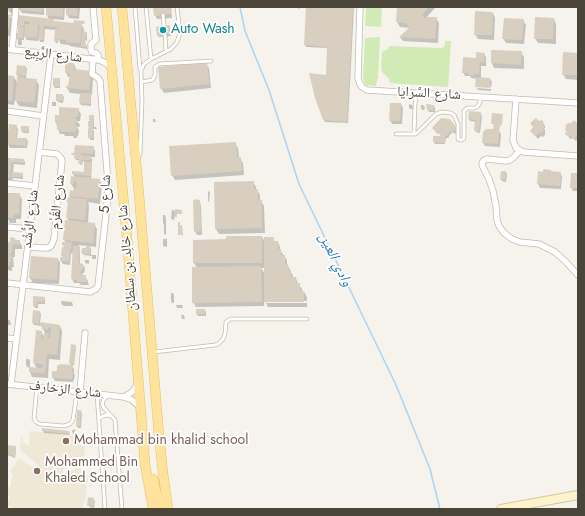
<!DOCTYPE html>
<html>
<head>
<meta charset="utf-8">
<style>
	body { margin:0 }
	#map { position:relative; width:585px; height:516px; overflow:hidden; background:#f6f3ec; font-family:Jost,sans-serif }
	canvas { display:block }
	.frame { position:absolute; inset:0; border:8px solid #4b4439; pointer-events:none }
</style>
</head>
<body>
<div id="map">
<canvas width="585" height="516"></canvas>
<div class="frame"></div>
</div>
<script>
const ctx = document.querySelector('canvas').getContext('2d');
ctx.lineJoin = 'round';
function fillPath(path, color) { ctx.fillStyle = color; ctx.fill(path, 'evenodd'); }
const poly = rows => new Path2D(rows.map(r => 'M' + r).join(''));
function strokePath(path, color, width, dash) { ctx.strokeStyle = color; ctx.lineWidth = width; ctx.lineCap = dash ? 'butt' : 'round'; ctx.setLineDash(dash || []); ctx.stroke(path); }
function write(font, color, halo, rows, align = 'center') {
  ctx.font = font + ' Jost,"Noto Naskh Arabic",sans-serif'; ctx.lineWidth = 3.5; ctx.setLineDash([]); ctx.textBaseline = 'middle'; ctx.strokeStyle = halo; ctx.fillStyle = color; for (const [text, x, y, turn = 0] of rows) {
    ctx.save(); ctx.translate(x, y); ctx.rotate((+turn || 0) * Math.PI / 180); ctx.textAlign = isNaN(turn) ? turn : align; if (halo) ctx.strokeText(text, 0, 0); ctx.fillText(text, 0, 0); ctx.restore();
  }
}
const education = poly([
	[30,431,86,437,84,458,79,458,75,462,72,461,72,466,63,469,63,474,80,467,83,477,87,475,89,481,84,483,87,486,85,502,83,503,82,508,84,509,32,509,32,507,28,509,11,509,11,506,7,507,7,501,10,499,9,496,7,495,8,487,11,487,11,479,13,474,10,472,19,458,35,469,37,464,20,450,21,436,23,437,23,443,25,443,25,445,29,445]
]);
const green = poly([
	[366,7,382,7,381,27,365,26],
	[380,37,378,77,376,86,366,85,364,82,363,76,365,38],
	[445,41,451,41,448,87,390,83,389,79,382,72,381,66,382,52,388,49,389,46,442,48,445,45]
]);
const shadow = poly([
	[8,7,15,7,15,10,13,10,13,13,10,13,8,9],
	[20,7,44,7,44,15,22,13,20,10],
	[47,7,65,7,64,20,53,19,56,24,75,24,84,22,84,24,81,24,84,29,84,33,86,33,87,35,87,41,85,40,85,44,87,46,87,49,70,46,69,45,61,44,58,39,58,43,56,43,55,41,56,30,45,29,44,42,40,42,39,38,38,41,27,40,24,35,24,40,21,40,22,42,22,45,18,45,18,40,17,39,16,37,19,34,19,22,18,20,49,20,47,15],
	[67,7,79,7,80,8,79,19,69,18,67,14],
	[154,7,171,7,172,18,157,19,155,15],
	[307,7,354,7,348,123,325,122,324,120,328,48,306,47,305,45],
	[398,7,435,7,435,8,426,18,436,18,439,23,438,43,403,41,400,37,411,28,400,27,397,22],
	[493,13,495,18,494,40,478,39,475,34],
	[7,15,10,16,12,19,11,31,10,31,10,36,7,36],
	[554,19,556,24,556,44,538,43,535,38],
	[523,20,526,25,524,44,506,43,503,38],
	[169,26,170,28,171,36,159,37,157,35],
	[521,52,524,57,524,69,494,68,492,63],
	[484,54,486,57,486,66,481,66,481,78,490,79,492,82,491,87,477,86,477,88,477,79,471,78,470,76,465,76,463,72,477,59],
	[578,54,578,80,566,79,563,74],
	[74,64,76,69,76,70,93,76,92,95,91,95,91,106,81,105,80,103,81,94,70,93,67,88,67,87,69,87,70,77,68,77,66,72],
	[206,64,209,68,211,88,164,93,161,88],
	[26,67,27,69,26,79,36,80,39,85,37,108,19,106,15,99,14,105,7,104,7,76,14,77,18,84,18,77,17,75],
	[59,79,60,81,60,88,55,88,54,86],
	[477,88,491,89,491,91,478,90],
	[62,95,64,97,63,103,58,102,57,100],
	[52,102,56,102,56,106,52,106],
	[401,104,403,108,402,124,392,124,390,120],
	[409,104,412,105,413,107,413,109,410,109,409,107],
	[421,105,423,105,425,107,424,110,422,110,421,108],
	[434,106,435,108,435,112,429,112,428,110],
	[78,109,81,114,80,121,77,121,80,125,79,127,77,127,79,131,78,136,77,136,77,138,74,138,73,136,65,136,64,134,60,134,56,123,56,116,59,116],
	[480,113,482,116,480,133,476,132,475,130,476,122,470,121,469,119],
	[93,116,94,118,94,127,96,127,97,129,92,129,94,131,94,140,91,140,89,138,90,129,89,127,91,122,90,120],
	[153,119,155,119,156,122,153,122],
	[450,120,458,131,454,134,453,132,449,136,449,137,448,138,446,138,445,144,435,144,434,142,442,137,439,133,438,134,434,130],
	[539,122,542,122,545,126,545,128,544,128,545,130,545,135,543,137,541,136,538,139,531,131],
	[493,125,503,126,499,126,499,131,501,134,500,147,485,146,483,142,495,130,494,126],
	[578,125,578,139,576,141,573,138,570,139,567,134],
	[16,126,18,129,17,139,26,139,28,141,27,148,10,148,8,144,8,138,7,138,7,127,9,131],
	[28,127,29,129,29,133,23,133,22,131],
	[235,143,238,148,239,158,240,158,243,163,244,175,175,180,172,175],
	[93,147,95,151,95,157,91,157,92,159,92,162,90,162,92,165,91,179,99,180,102,184,100,204,88,202,89,205,88,223,94,224,97,229,96,247,90,246,91,249,91,255,96,255,96,259,92,259,92,256,84,255,82,253,83,249,87,249,87,246,78,245,80,249,80,264,83,265,85,268,84,273,83,273,82,276,85,276,89,285,81,285,79,283,74,283,72,279,74,253,71,253,70,265,63,264,61,261,64,258,62,256,65,248,63,245,66,243,64,240,69,221,67,218,68,204,67,200,70,198,70,191,74,192,75,190,71,184,75,177,73,174,85,173,86,162,83,161,82,165,81,165,79,163,80,160,76,160,75,158,75,152],
	[7,159,11,159,13,163,14,159,24,160,25,162,25,165,14,164,13,173,22,174,23,176,23,179,13,178,12,182,7,182],
	[506,172,507,174,506,182,502,181,501,179],
	[539,172,560,173,562,176,561,189,540,188,538,184],
	[578,174,578,191,573,191,571,187],
	[253,182,256,187,256,190,257,190,260,195,260,201,261,201,264,206,265,233,219,234,216,229],
	[208,191,210,192,209,202,208,201],
	[7,194,19,194,22,199,21,219,16,219,16,223,10,223,7,217],
	[199,201,201,205,202,235,197,235,195,231],
	[172,210,174,210,176,214,182,211,182,214,177,214,177,218,175,215,174,220,173,220,171,218],
	[163,215,165,215,166,218,166,235,164,234,164,225,163,223],
	[262,237,265,242,273,238,275,242,278,242,280,247,280,250,287,260,287,264,293,276,293,278,296,278,298,284,302,289,302,292,304,292,307,297,307,301,266,301,266,303,307,303,307,307,268,307,264,300,264,306,196,307,193,302,197,268,194,263,194,241,227,240],
	[261,268,265,268,265,274],
	[15,239,16,241,19,241,22,246,22,249,15,249,15,257,13,257,14,267,12,267,12,271,7,270,7,243,11,243],
	[163,239,167,239,167,247,163,246],
	[58,259,60,263,59,284,33,283,30,278],
	[85,260,89,260,89,264,85,263],
	[171,293,173,293,174,295,174,303,172,303,171,301],
	[34,297,44,298,45,300,45,304,38,304,38,308,35,308,34,306],
	[61,301,72,302,73,306,65,306,62,305],
	[176,305,182,305,183,308,177,308],
	[205,310,206,312,206,316,198,316,197,314],
	[34,312,40,312,41,314,40,323,60,326,62,331,60,360,49,359,48,378,32,377,30,372,37,369,34,363,41,332,45,338,46,334,41,326,34,325,33,323],
	[181,315,184,315,185,319,182,319],
	[7,320,10,320,11,325,8,325],
	[75,345,76,348,74,365,71,365,74,369,74,374,75,376,73,382,55,381,53,377,57,372,72,366,70,363],
	[26,359,29,359,30,361,30,368,27,367,26,365],
	[80,411,82,413,81,428,78,428,77,426],
	[74,429,76,431,73,434,72,431],
	[43,431,69,431,70,435,44,433],
	[15,447,16,449,15,458,8,455,7,453],
	[93,499,95,501,94,508,90,507,88,505]
]);
const stream = poly([
	[240,7,245,31,269,90,299,184,396,385,430,469,440,509]
]);
const building = poly([
	[19,7,43,7,42,12,19,10],
	[46,7,63,7,63,17,46,15],
	[66,7,78,7,77,16,66,15],
	[153,7,170,7,171,14,154,16],
	[306,7,353,7,347,122,323,120,315,98,309,73,326,75,327,47,304,45],
	[397,7,429,7,422,15,425,18,426,17,437,17,435,39,399,37,410,27,405,23,396,22],
	[475,11,493,12,492,35,474,35],
	[11,13,13,13,13,16,10,16,9,28,7,28,7,14,11,15],
	[17,15,54,19,54,22,55,23,55,21,73,23,74,20,85,21,84,24,82,24,80,43,66,42,66,40,57,39,57,42,54,41,55,28,58,28,58,27,44,26,43,40,38,40,40,25,38,25,37,38,24,37,25,24,30,24,30,22,24,21,24,26,17,26],
	[535,17,554,18,553,39,534,39],
	[504,18,524,19,522,40,502,39],
	[170,25,170,34,157,36,156,27],
	[18,27,24,27,23,38,15,38,15,33,18,33],
	[82,31,87,32,86,39,84,39,84,43,86,43,86,47,81,47],
	[491,50,522,51,521,65,491,63],
	[476,52,485,53,484,63,480,62,479,74,474,74,474,76,468,75,469,73,462,73,463,57,476,58],
	[563,52,578,53,578,75,562,75],
	[65,62,74,63,74,69,91,71,89,90,66,88,66,86,68,86,70,73,65,73],
	[207,62,209,84,160,89,158,67],
	[17,65,26,66,26,76,16,75],
	[7,75,14,76,12,101,7,100],
	[17,77,37,79,34,103,15,101],
	[476,77,490,78,490,88,475,87],
	[53,78,60,78,59,87,53,86],
	[80,93,91,93,90,104,79,103],
	[56,94,63,94,63,101,56,101],
	[390,103,401,103,400,121,389,121],
	[426,104,434,105,434,111,427,110],
	[59,107,79,108,78,117,75,117,75,119,77,119,77,123,75,123,75,125,77,125,76,132,61,132,61,130,57,130,57,123,55,123,55,115,59,115],
	[469,111,481,112,479,131,474,131,475,120,468,119],
	[492,113,503,114,502,125,500,125,498,144,482,143,483,132,486,129,493,129,494,124,491,124],
	[89,115,94,115,93,128,88,127,88,121,91,121,91,125,91,120,89,120],
	[441,118,450,119,457,128,452,132,451,131,448,134,449,135,447,136,445,136,445,143,433,142,433,136,441,136,437,131,436,132,432,128],
	[536,118,539,121,542,120,543,121,544,124,543,125,544,126,543,132,541,133,539,133,535,136,530,131,533,127,530,123],
	[574,120,578,124,578,128,576,130,578,132,578,134,573,139,570,135,568,136,566,135,565,133,567,131,565,130,566,125,568,123,571,123],
	[9,124,17,125,16,138,27,138,26,146,7,144],
	[21,126,29,126,28,132,21,131],
	[88,128,93,128,93,138,88,138],
	[236,142,237,157,241,157,242,171,171,176,169,146],
	[75,145,94,146,93,154,81,153,81,155,91,156,91,160,82,160,82,164,78,163,79,159,74,158,74,155,71,155,72,153,74,153],
	[7,158,12,158,10,178,7,178],
	[13,158,24,159,24,163,12,162],
	[84,162,92,162,91,176,72,174,72,171,84,172],
	[543,169,551,170,551,171,561,172,560,186,537,184,538,171,543,172],
	[501,171,506,171,505,180,500,179],
	[12,172,23,173,22,177,11,177],
	[571,173,578,173,578,188,570,188],
	[71,176,100,179,98,199,69,196,70,190,73,191,73,189,76,189,76,186,77,186,77,182,74,181,74,184,70,184],
	[254,181,254,189,258,189,258,200,262,200,262,228,215,229,214,182],
	[7,193,20,193,19,214,14,214,13,218,7,218],
	[66,197,87,199,85,220,66,218,68,201,65,201],
	[195,199,200,200,201,231,194,232,193,200,195,200],
	[175,209,182,210,182,214,177,214,177,217,175,217],
	[65,220,95,223,93,243,63,240],
	[178,222,180,222,180,225,182,225,183,235,178,235],
	[226,236,262,236,262,263,193,263,193,240,226,239],
	[10,237,15,238,15,240,20,240,19,245,13,244,12,253,11,252,10,256,12,256,11,262,10,262,10,266,7,266,7,242,10,242],
	[264,237,274,237,274,241,278,241,278,249,281,249,281,255,285,255,285,264,288,264,288,270,291,270,291,277,296,277,296,283,300,283,300,291,304,291,304,302,264,302],
	[62,242,72,242,71,250,70,250,69,262,60,261,60,257,63,257,63,256,61,256,62,247,64,247,64,246,62,245],
	[86,245,90,246,90,254,81,253,82,248,86,248],
	[73,246,80,246,79,263,83,264,83,270,81,270,81,275,86,275,85,279,88,280,88,282,77,282,78,280,71,279],
	[31,256,58,258,57,280,29,278],
	[261,266,262,302,192,303,192,267],
	[33,296,45,297,44,302,37,302,37,306,33,306],
	[196,309,205,309,205,314,196,314],
	[33,310,40,311,39,324,32,323],
	[41,322,60,325,57,355,47,354,45,374,29,372,29,367,42,368,43,364,33,363,36,330,42,331,41,339,43,339,44,333,49,333,48,338,50,338,51,328,48,327,48,330,42,329,42,326,40,326],
	[71,344,76,345,74,364,69,363],
	[59,364,73,365,72,371,73,371,72,379,52,378,52,371,57,371,57,365,59,366],
	[77,410,81,410,80,426,76,426],
	[42,428,69,431,69,434,42,431],
	[7,445,16,446,15,457,7,453],
	[88,497,94,498,94,506,87,506]
]);
const path = poly([
	[299,7,299,9]
]);
const service = poly([
	[135,7,140,69],
	[146,7,151,59],
	[163,15,164,26],
	[165,35,166,51],
	[142,82,152,80,153,79,155,75,155,67,159,64,211,61],
	[415,105,416,93],
	[396,134,416,134,436,114,442,112,451,113,454,115,458,124,458,139,460,140,462,140,464,138,464,111,467,108,475,108,478,106,480,102,480,97],
	[414,134,415,107],
	[140,155,142,101,141,71,144,64,151,59,171,49,177,42,180,33,177,7],
	[154,352,215,345,218,344,223,339,225,334,226,322,230,319,307,319],
	[37,387,34,418,36,422,40,424,64,426,70,424,73,420,77,392],
	[97,394,105,509],
	[108,396,104,399,102,404,104,408,115,420,122,509],
	[99,418,106,415,111,416]
]);
const minor = poly([
	[93,7,96,40,91,44,91,50,92,52,96,53,98,55,98,57,95,60],
	[360,7,358,78,360,84,362,87,367,90,578,103],
	[7,49,99,60,106,63,111,68],
	[12,50,16,7],
	[516,99,513,140,516,148,523,152,578,156],
	[7,111,43,116],
	[520,150,514,157,510,160,506,161,487,159,483,161,482,164,483,167,489,179,493,191,496,206,497,220,499,226,504,233,512,239,520,242,539,244,555,252,567,263,578,275],
	[7,183,35,186],
	[7,227,30,229],
	[28,247,44,248,48,248,51,246,54,239,62,161,61,158,57,154,39,152],
	[7,283,90,292,96,289,98,286,107,205,108,183,100,81,98,78,92,74,93,59],
	[7,338,17,339],
	[7,384,124,397,132,400,140,407],
	[11,384,51,55],
	[80,392,85,333],
	[124,397,132,392,135,389,137,383]
]);
const secondary = poly([
	[501,509,578,495]
]);
const primary = poly([
	[106,7,127,238,145,464,153,509],
	[122,7,138,183,159,435,163,473,168,509],
	[153,479,160,509]
]);
const markers = [
	[163,30,4,"#0f9aa8"],
	[66,441,4,"#8d6e63"],
	[37,471,4,"#8d6e63"]
];
const cultureNames = [
	["Auto Wash",171,30]
];
const streetNames = [
	["شارع الرَّبِيع",53,55,7],
	["شارع السَّرايا",429,94,3],
	["شارع 5",106,194,-88],
	["شارع القُرْم",58,202,-84],
	["شارع الرُّشْد",31,219,-83],
	["شارع خالِد بن سلطان",128,258,-95],
	["شارع الزخارف",65,390,6]
];
const educationNames = [
	["Mohammad bin khalid school",74,441],
	["Mohammed Bin",45,463],
	["Khaled School",45,479]
];
const waterNames = [
	["وادي العين",335,260,64]
];
fillPath(education, '#efe8d6');
fillPath(green, '#d2eab5');
fillPath(shadow, '#0003');
strokePath(stream, '#a9d4f2', 1.5);
fillPath(building, '#d8cfc1');
strokePath(service, '#c2bbae', 4.5);
strokePath(minor, '#c2bbae', 7);
strokePath(secondary, '#d6c79b', 10);
strokePath(primary, '#e6c16a', 10);
strokePath(path, '#c4b79f', 1, [2, 2]);
strokePath(service, '#fff', 3);
strokePath(minor, '#fff', 5.5);
strokePath(secondary, '#fff3cd', 8);
strokePath(primary, '#ffe39c', 9);
for (const [x, y, r, color] of markers) { const dot = new Path2D(); dot.arc(x, y, r, 0, 2 * Math.PI); ctx.fillStyle = color; ctx.fill(dot); strokePath(dot, '#fff', 1.5); }
write('14px', '#0d838f', '#fff', cultureNames, 'left');
write('14px', '#4b4439', '#fff', streetNames);
write('14px', '#785e54', '#fff', educationNames, 'left');
write('italic 15px', '#2e7ab2', '#fff', waterNames);
</script>
</body>
</html>
